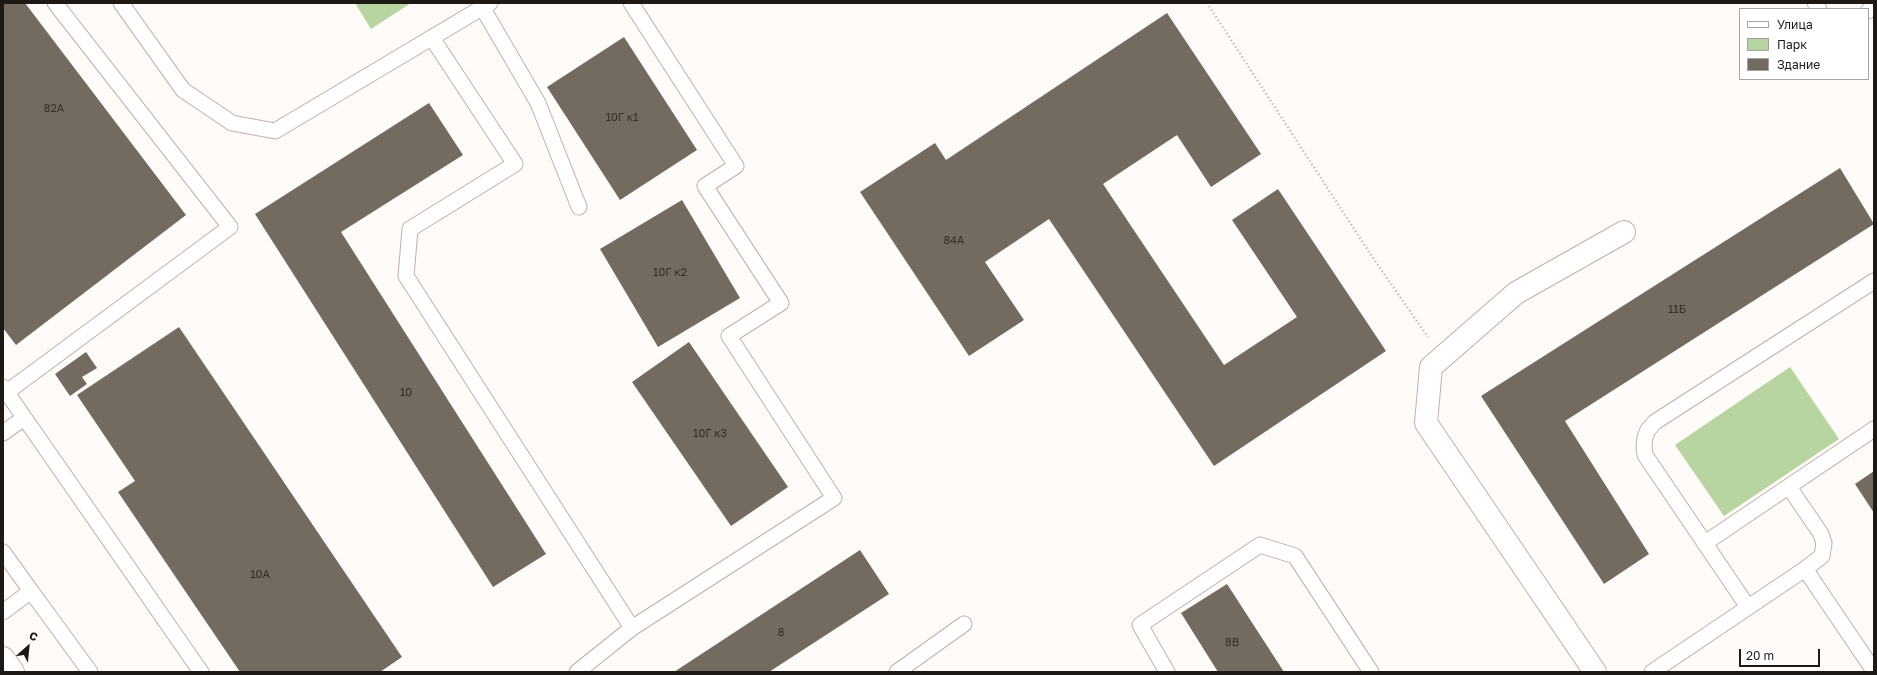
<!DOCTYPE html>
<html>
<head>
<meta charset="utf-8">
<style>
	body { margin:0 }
	#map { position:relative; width:1877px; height:675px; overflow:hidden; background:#fefbf9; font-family:"Golos Text",sans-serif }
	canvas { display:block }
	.frame { position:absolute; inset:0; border:4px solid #1f1916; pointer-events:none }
	.legend { position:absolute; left:1739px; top:8px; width:130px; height:72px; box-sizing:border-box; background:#fff; border:1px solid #a5a3a2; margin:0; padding:5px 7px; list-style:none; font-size:12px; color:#1f1916 }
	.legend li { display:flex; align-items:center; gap:8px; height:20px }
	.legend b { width:20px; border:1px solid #a5a3a2 }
	.north { position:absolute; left:8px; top:627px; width:40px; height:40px; -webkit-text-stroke:3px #fff; paint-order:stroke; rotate:27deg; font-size:11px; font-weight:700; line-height:16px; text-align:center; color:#1f1916 }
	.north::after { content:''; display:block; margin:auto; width:14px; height:18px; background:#1f1916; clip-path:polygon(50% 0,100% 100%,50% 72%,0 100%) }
	.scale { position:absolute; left:1739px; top:649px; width:81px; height:18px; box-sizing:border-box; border:2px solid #1f1916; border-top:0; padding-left:5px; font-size:12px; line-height:14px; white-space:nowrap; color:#1f1916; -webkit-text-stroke:3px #fff; paint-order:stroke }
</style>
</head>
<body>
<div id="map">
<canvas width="1877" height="675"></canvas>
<div class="frame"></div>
<ul class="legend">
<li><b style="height:5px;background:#fff"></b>Улица</li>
<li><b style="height:11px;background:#b8d4a1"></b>Парк</li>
<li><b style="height:11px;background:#736b5f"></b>Здание</li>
</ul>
<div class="north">С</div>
<div class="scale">20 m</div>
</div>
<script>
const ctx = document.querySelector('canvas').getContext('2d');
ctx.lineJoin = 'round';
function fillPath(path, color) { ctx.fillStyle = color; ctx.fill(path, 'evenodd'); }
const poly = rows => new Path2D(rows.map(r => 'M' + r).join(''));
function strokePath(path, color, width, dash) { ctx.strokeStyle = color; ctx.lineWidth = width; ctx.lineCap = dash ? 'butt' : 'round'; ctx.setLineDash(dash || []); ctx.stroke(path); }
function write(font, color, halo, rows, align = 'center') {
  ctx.font = font + ' "Golos Text",sans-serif'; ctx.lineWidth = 3; ctx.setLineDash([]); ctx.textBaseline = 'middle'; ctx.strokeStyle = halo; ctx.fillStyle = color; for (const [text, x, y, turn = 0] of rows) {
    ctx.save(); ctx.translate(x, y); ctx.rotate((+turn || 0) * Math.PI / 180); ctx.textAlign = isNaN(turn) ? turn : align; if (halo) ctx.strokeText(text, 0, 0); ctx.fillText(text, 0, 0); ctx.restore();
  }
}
const green = poly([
	[355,3,411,3,371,29],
	[1790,367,1839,439,1724,516,1675,445]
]);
const building = poly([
	[3,3,25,3,186,215,16,345,3,328],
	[1167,13,1261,154,1211,187,1177,135,1103,184,1224,365,1297,317,1232,220,1278,189,1386,351,1214,466,1049,219,985,262,1024,320,969,356,860,192,935,143,946,160],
	[624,37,697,150,620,200,547,87],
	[429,103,463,155,341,232,546,554,493,587,255,214],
	[1840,168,1874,224,1565,421,1649,554,1604,584,1481,396],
	[682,200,740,298,658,347,600,249],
	[179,327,402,657,380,672,240,672,118,492,135,481,77,395],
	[689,342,788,487,731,526,632,382],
	[86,352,97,368,82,377,87,384,70,396,55,374],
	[1874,471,1874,513,1855,484],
	[860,550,889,594,769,672,674,672],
	[1227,584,1284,672,1218,672,1181,613]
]);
const path = poly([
	[1207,3,1371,255,1428,337]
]);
const lane = poly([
	[121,3,183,90,232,123,275,131,490,3],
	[1815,3,1819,9],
	[482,7,538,103,579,207],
	[1868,11,1874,7],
	[432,38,515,164,410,229,406,276,632,628],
	[3,387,201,672],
	[7,392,230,227,55,3],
	[3,433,24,418],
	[1789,487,1821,534,1824,543,1822,556,1805,569],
	[1705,543,1874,429],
	[3,552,31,591,3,612],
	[31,591,90,672],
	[1748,607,1645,455,1644,446,1645,437,1648,430,1655,422,1874,281],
	[577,672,632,628,834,498,729,336,781,303,705,186,736,166,631,3],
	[897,672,964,624],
	[1167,672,1140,625,1260,545,1295,556,1371,672],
	[1652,672,1805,569,1874,671]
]);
const street = poly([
	[1595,672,1426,423,1431,367,1516,293,1624,232]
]);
const secondary = poly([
	[3,658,13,672]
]);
const numberNames = [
	["82А",54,109],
	["10Г к1",622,118],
	["84А",954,241],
	["10Г к2",670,273],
	["11Б",1677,310],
	["10",406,393],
	["10Г к3",710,434],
	["10А",260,575],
	["8",781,633],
	["8В",1232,643]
];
fillPath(green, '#b8d4a1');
fillPath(building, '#736b5f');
strokePath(lane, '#c0b0a9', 17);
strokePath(street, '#c0b0a9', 24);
strokePath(secondary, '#c0b0a9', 24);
strokePath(path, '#ada9a7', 2.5, [1, 3]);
strokePath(lane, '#fff', 15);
strokePath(street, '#fff', 22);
strokePath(secondary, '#fff', 22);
write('11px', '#342e28', null, numberNames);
</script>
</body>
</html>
